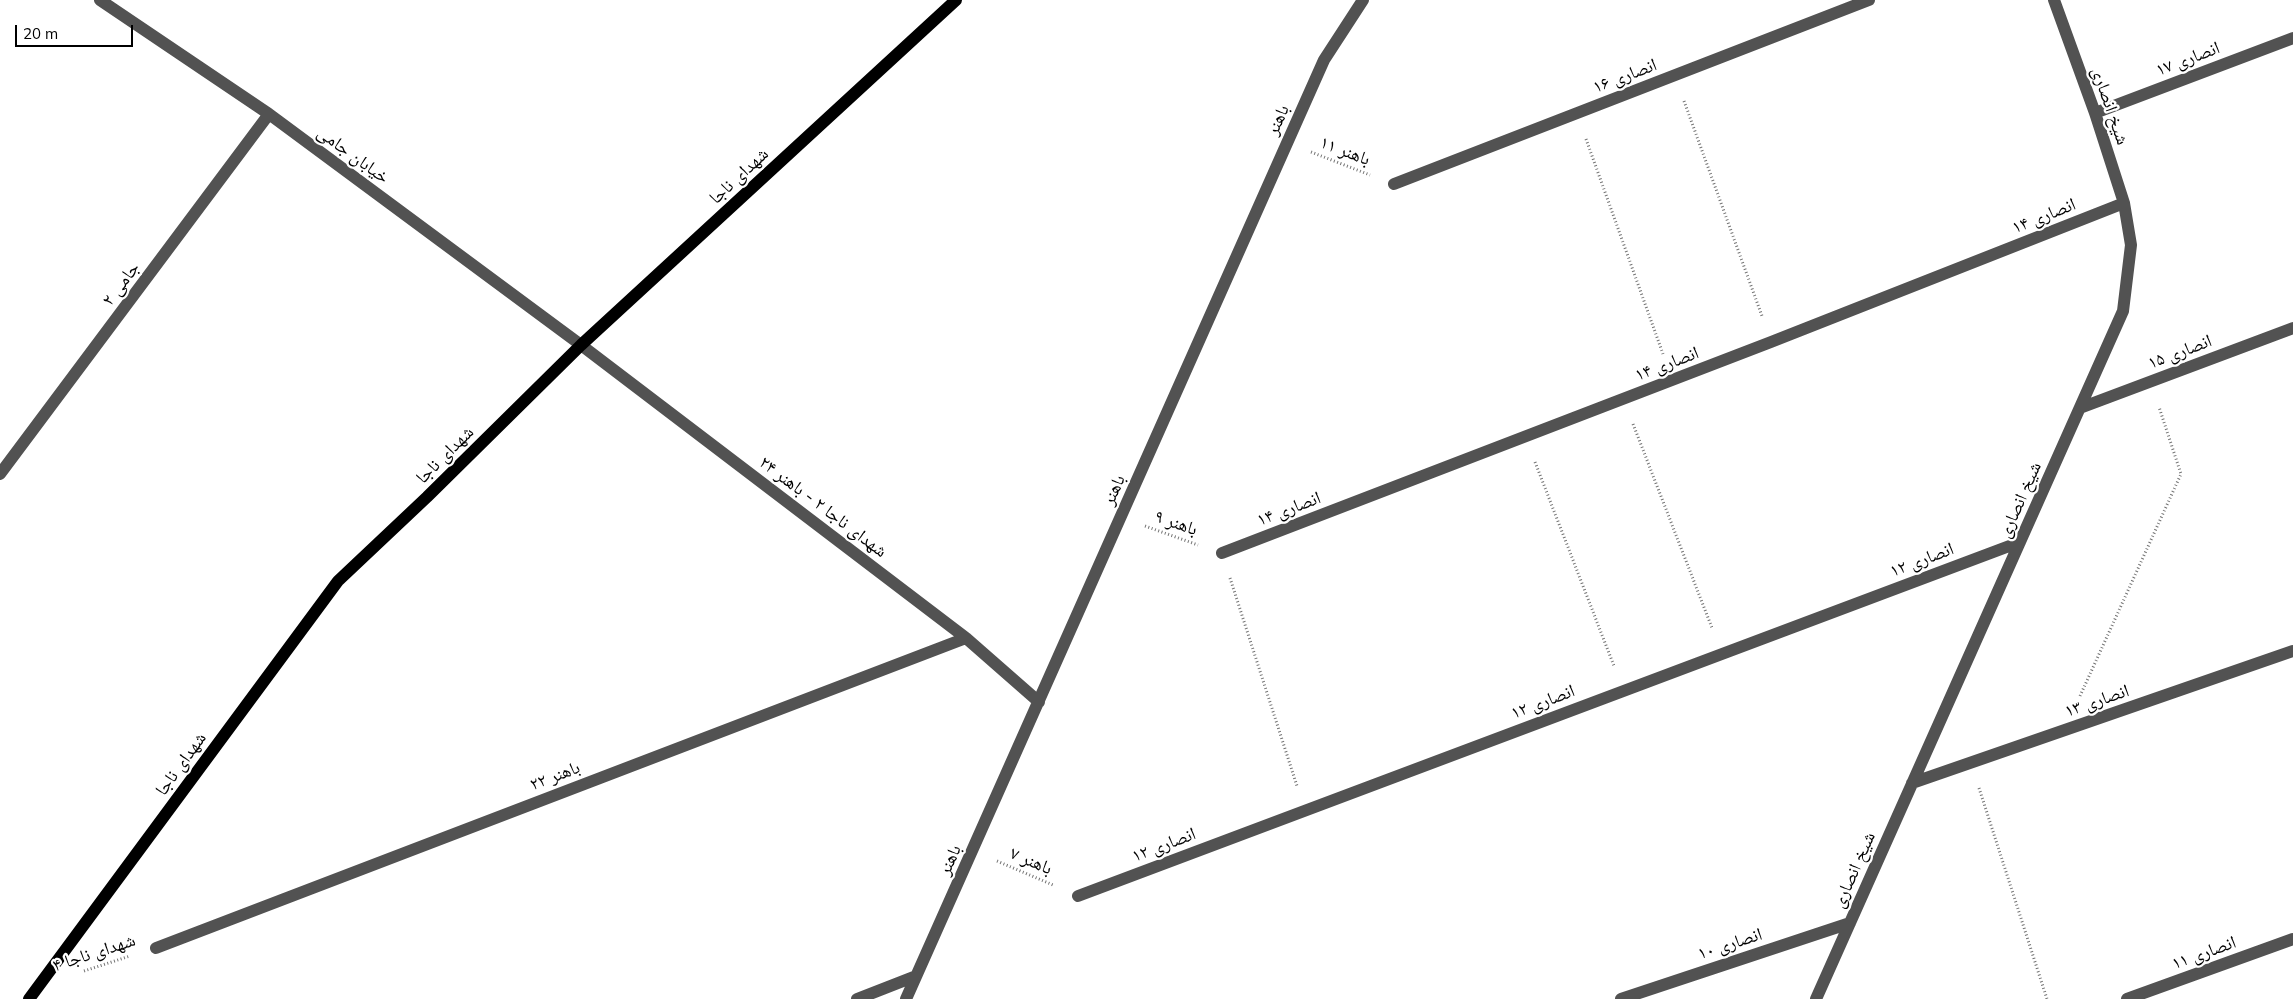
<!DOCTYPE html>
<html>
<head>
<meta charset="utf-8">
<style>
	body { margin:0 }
	#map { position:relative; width:2293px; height:999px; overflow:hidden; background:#fff; font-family:Mulish,sans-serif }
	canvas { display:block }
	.scale { position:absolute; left:15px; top:25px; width:118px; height:22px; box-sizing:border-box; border:2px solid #000; border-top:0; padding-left:6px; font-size:15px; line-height:18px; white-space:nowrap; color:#000; -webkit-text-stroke:4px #fff; paint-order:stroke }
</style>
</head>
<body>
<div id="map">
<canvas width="2293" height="999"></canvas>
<div class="scale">20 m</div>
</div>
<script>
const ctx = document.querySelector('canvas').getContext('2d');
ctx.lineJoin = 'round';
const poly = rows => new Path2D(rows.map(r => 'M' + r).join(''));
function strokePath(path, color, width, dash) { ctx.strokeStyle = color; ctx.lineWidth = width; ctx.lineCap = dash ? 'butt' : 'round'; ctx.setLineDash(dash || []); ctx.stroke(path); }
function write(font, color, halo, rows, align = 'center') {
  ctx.font = font + ' Mulish,"Noto Naskh Arabic",sans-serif'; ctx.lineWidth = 4.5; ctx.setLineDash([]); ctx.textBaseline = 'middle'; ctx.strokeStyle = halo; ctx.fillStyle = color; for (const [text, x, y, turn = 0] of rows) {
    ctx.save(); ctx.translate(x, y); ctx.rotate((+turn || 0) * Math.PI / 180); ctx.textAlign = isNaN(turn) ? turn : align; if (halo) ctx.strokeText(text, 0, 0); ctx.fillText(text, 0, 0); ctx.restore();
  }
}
const path = poly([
	[1684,101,1762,316],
	[1586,139,1663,354],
	[1311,152,1370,175],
	[1633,424,1712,628],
	[1535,462,1614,666],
	[1145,526,1198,545],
	[1230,578,1297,786],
	[2080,696,2181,474,2159,407],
	[1979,788,2047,999],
	[997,861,1053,885],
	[84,971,130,956]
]);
const minor = poly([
	[100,0,269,114,581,345,966,638,1039,702],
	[2095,113,2293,38],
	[1394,184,1869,0],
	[2080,408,2293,328],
	[0,474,269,114],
	[1222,553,1771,342,2124,203],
	[1912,783,2293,651],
	[1078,896,2020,542],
	[156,948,966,638],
	[857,999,916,976],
	[906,999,1324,60,1363,0],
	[1621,999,1850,923],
	[1816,999,2123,311,2131,245,2124,203,2095,113,2054,0],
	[2127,999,2293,939]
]);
const major = poly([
	[29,999,338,581,427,497,581,345,956,0]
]);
const streetNames = [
	["انصاری ۱۷",2188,59,-21],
	["انصاری ۱۶",1625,76,-21],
	["شیخ انصاری",2110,106,71],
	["باهنر",1278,120,-66],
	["باهنر ۱۱",1345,151,21],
	["خیابان جامی",353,155,36],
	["شهدای ناجا",739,176,-43],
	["انصاری ۱۴",2044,216,-22],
	["جامی ۲",121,284,-53],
	["انصاری ۱۵",2180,352,-21],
	["انصاری ۱۴",1667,364,-21],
	["شهدای ناجا",445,455,-45],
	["باهنر",1114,490,-66],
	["شیخ انصاری",2020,500,-66],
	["شهدای ناجا ۲ - باهنر ۲۴",823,507,37],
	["انصاری ۱۴",1289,509,-21],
	["باهنر ۹",1176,523,19],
	["انصاری ۱۲",1922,560,-21],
	["انصاری ۱۳",2097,701,-19],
	["انصاری ۱۲",1543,702,-21],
	["شهدای ناجا",181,764,-54],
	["باهنر ۲۲",555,776,-21],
	["انصاری ۱۲",1164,845,-21],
	["باهنر",950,860,-66],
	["باهنر ۷",1031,861,23],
	["شیخ انصاری",1854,870,-66],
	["انصاری ۱۰",1730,944,-18],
	["شهدای ناجا ۴",94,953,-18],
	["انصاری ۱۱",2204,953,-20]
];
strokePath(path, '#747474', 3, [1, 2.5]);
strokePath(minor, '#525252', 12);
strokePath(major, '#000', 12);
write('18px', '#000', '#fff', streetNames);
</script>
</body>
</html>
